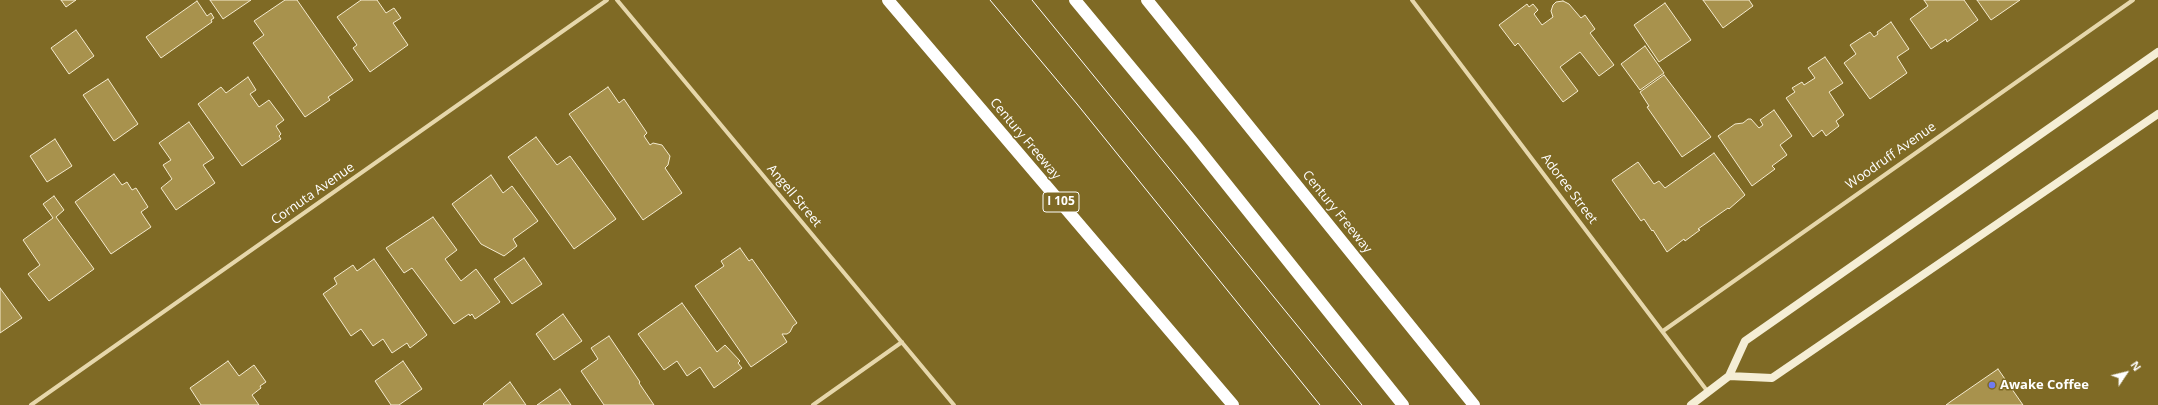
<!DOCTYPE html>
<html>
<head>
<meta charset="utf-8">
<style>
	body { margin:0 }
	#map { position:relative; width:2158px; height:405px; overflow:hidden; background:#7f6a25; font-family:"Open Sans",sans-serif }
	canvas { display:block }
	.north { position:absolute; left:2106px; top:353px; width:40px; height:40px; -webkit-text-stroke:3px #7f6a25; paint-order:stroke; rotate:55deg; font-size:11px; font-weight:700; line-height:16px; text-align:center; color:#fff }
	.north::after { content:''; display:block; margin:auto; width:14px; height:18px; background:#fff; clip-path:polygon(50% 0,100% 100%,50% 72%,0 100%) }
</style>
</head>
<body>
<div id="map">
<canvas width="2158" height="405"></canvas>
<div class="north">N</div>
</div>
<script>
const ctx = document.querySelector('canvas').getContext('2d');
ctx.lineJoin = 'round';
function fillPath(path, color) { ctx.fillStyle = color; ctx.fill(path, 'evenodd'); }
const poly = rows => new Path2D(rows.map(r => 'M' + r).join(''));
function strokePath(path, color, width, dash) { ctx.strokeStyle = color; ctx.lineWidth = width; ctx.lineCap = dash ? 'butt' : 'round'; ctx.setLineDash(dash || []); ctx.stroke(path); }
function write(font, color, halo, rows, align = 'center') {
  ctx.font = font + ' "Open Sans",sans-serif'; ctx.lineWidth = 3; ctx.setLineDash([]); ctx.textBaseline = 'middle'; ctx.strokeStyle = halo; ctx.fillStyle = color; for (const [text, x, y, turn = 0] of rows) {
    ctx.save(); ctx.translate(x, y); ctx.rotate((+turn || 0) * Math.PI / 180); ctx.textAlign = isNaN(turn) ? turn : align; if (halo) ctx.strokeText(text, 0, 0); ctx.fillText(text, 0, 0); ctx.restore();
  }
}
const building = poly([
	[61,0,76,0,66,7,61,0],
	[210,0,251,0,223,19,210,0],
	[285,0,297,0,353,80,328,97,330,100,305,117,253,43,264,35,254,21,285,0],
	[361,0,377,0,386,13,394,8,401,18,393,23,408,45,370,72,353,48,357,45,337,17,361,0],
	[1703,0,1749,0,1753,6,1723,28,1703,0],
	[1924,0,1964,0,1978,20,1947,42,1946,39,1931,49,1910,19,1928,6,1924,0],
	[1977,0,2020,0,1991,20,1977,0],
	[197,1,207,16,211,13,214,18,211,20,212,22,161,58,146,37,197,1],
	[1563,1,1569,4,1581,18,1585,15,1595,29,1590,33,1614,65,1599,76,1580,52,1560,67,1578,91,1563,102,1518,43,1515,46,1499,25,1527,4,1529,7,1533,4,1538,10,1534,14,1542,25,1553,17,1551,11,1553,5,1556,2,1563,1],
	[1665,3,1691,40,1659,62,1634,25,1665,3],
	[1891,22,1909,49,1897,57,1907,73,1870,99,1844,63,1856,54,1850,45,1870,32,1874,37,1878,34,1877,32,1891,22],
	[76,30,94,56,69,74,51,48,76,30],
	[1645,46,1664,73,1640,90,1621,64,1645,46],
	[1825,57,1843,83,1829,92,1844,115,1836,121,1839,126,1826,136,1822,130,1813,137,1786,98,1795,92,1792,88,1802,82,1804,85,1815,78,1808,68,1825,57],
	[1664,75,1711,137,1682,157,1647,107,1649,106,1640,92,1664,75],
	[248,77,256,90,250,94,259,107,269,100,284,120,276,126,281,134,279,136,281,139,242,166,198,104,221,87,226,93,248,77],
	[108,79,138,124,114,141,83,95,108,79],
	[608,87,619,103,624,99,647,133,644,136,650,145,653,143,662,145,670,156,668,165,665,168,682,193,643,220,569,114,608,87],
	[1774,110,1792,136,1780,145,1787,155,1772,166,1775,169,1752,186,1718,136,1735,124,1743,123,1748,119,1751,119,1759,128,1763,125,1760,120,1774,110],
	[189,122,214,158,203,165,215,183,176,210,161,188,172,179,163,165,171,160,159,143,189,122],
	[536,137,557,165,570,156,616,219,574,249,508,157,536,137],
	[55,139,72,166,47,182,30,156,55,139],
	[1714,153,1745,195,1729,209,1728,208,1698,229,1700,230,1685,241,1684,239,1667,252,1653,230,1652,231,1644,219,1641,221,1612,180,1638,162,1654,184,1659,181,1665,188,1714,153],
	[114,174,122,185,127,182,132,190,136,188,148,207,141,212,151,227,111,254,75,202,114,174],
	[491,175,503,193,512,186,538,221,513,239,517,246,504,256,481,244,452,204,491,175],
	[54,196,64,210,56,217,94,269,49,301,28,274,40,265,23,240,53,218,43,204,54,196],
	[433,217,457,250,445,259,461,281,476,269,500,302,475,319,472,314,470,316,469,314,454,324,412,268,404,273,386,248,433,217],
	[740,248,749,261,752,259,797,323,793,326,790,332,787,334,782,334,787,342,751,367,695,286,724,266,721,261,740,248],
	[524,258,542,284,512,304,494,279,524,258],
	[374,259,427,335,410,348,407,343,392,353,383,339,373,346,361,329,351,336,323,294,337,284,334,278,353,265,357,271,374,259],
	[0,288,22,318,0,333,0,288],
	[682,303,717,352,725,345,740,361,738,363,742,368,714,388,700,367,687,376,677,361,664,370,638,334,682,303],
	[563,314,582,341,554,360,536,334,563,314],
	[609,336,640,382,639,383,654,405,604,405,581,371,598,359,591,348,609,336],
	[228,361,239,376,254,365,266,382,260,386,261,388,252,395,259,405,201,405,190,388,228,361],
	[403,361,422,389,399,405,391,405,375,381,403,361],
	[1998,369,2023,405,1946,405,1950,402,1998,369],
	[510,382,526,405,484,405,483,404,510,382],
	[560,389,571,405,537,405,560,389]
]);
const street = poly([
	[617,0,954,405],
	[1412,0,1708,392],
	[1663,331,2133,0],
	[31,405,607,0],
	[813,405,902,342]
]);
const secondary = poly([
	[1729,376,1772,378,2158,114],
	[1691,405,1729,376,1745,341,2158,52]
]);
const highway = poly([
	[888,0,1233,405],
	[1075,0,1192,141,1403,405],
	[1147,0,1474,405]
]);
const tram = poly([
	[990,0,1077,104,1320,405],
	[1032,0,1362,405]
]);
const markers = [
	[1992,385,4,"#707bf0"]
];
const shields = [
	[1061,202,36]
];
const shieldNames = [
	["I 105",1061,202]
];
const streetNames = [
	["Century Freeway",1025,139,50],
	["Woodruff Avenue",1891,156,-35],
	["Adoree Street",1569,189,53],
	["Cornuta Avenue",313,194,-35],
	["Angell Street",794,196,50],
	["Century Freeway",1337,212,51]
];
const poiNames = [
	["Awake Coffee",2000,385]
];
fillPath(building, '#a8924d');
strokePath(building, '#f5ebcf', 1);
strokePath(street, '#e6d7ab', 4);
strokePath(secondary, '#f5eed5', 8);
strokePath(highway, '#fff', 12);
strokePath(tram, '#fff', 1);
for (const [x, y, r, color] of markers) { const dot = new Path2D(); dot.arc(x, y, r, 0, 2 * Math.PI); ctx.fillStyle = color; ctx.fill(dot); strokePath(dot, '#7f6a25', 1.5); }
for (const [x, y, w] of shields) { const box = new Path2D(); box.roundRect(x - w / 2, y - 10, w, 20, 3); ctx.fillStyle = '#7f6a25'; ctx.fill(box); strokePath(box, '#fff', 1); }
write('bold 12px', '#fff', null, shieldNames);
write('13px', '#fff', '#7f6a25', streetNames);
write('bold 13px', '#fff', '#7f6a25', poiNames, 'left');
</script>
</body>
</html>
